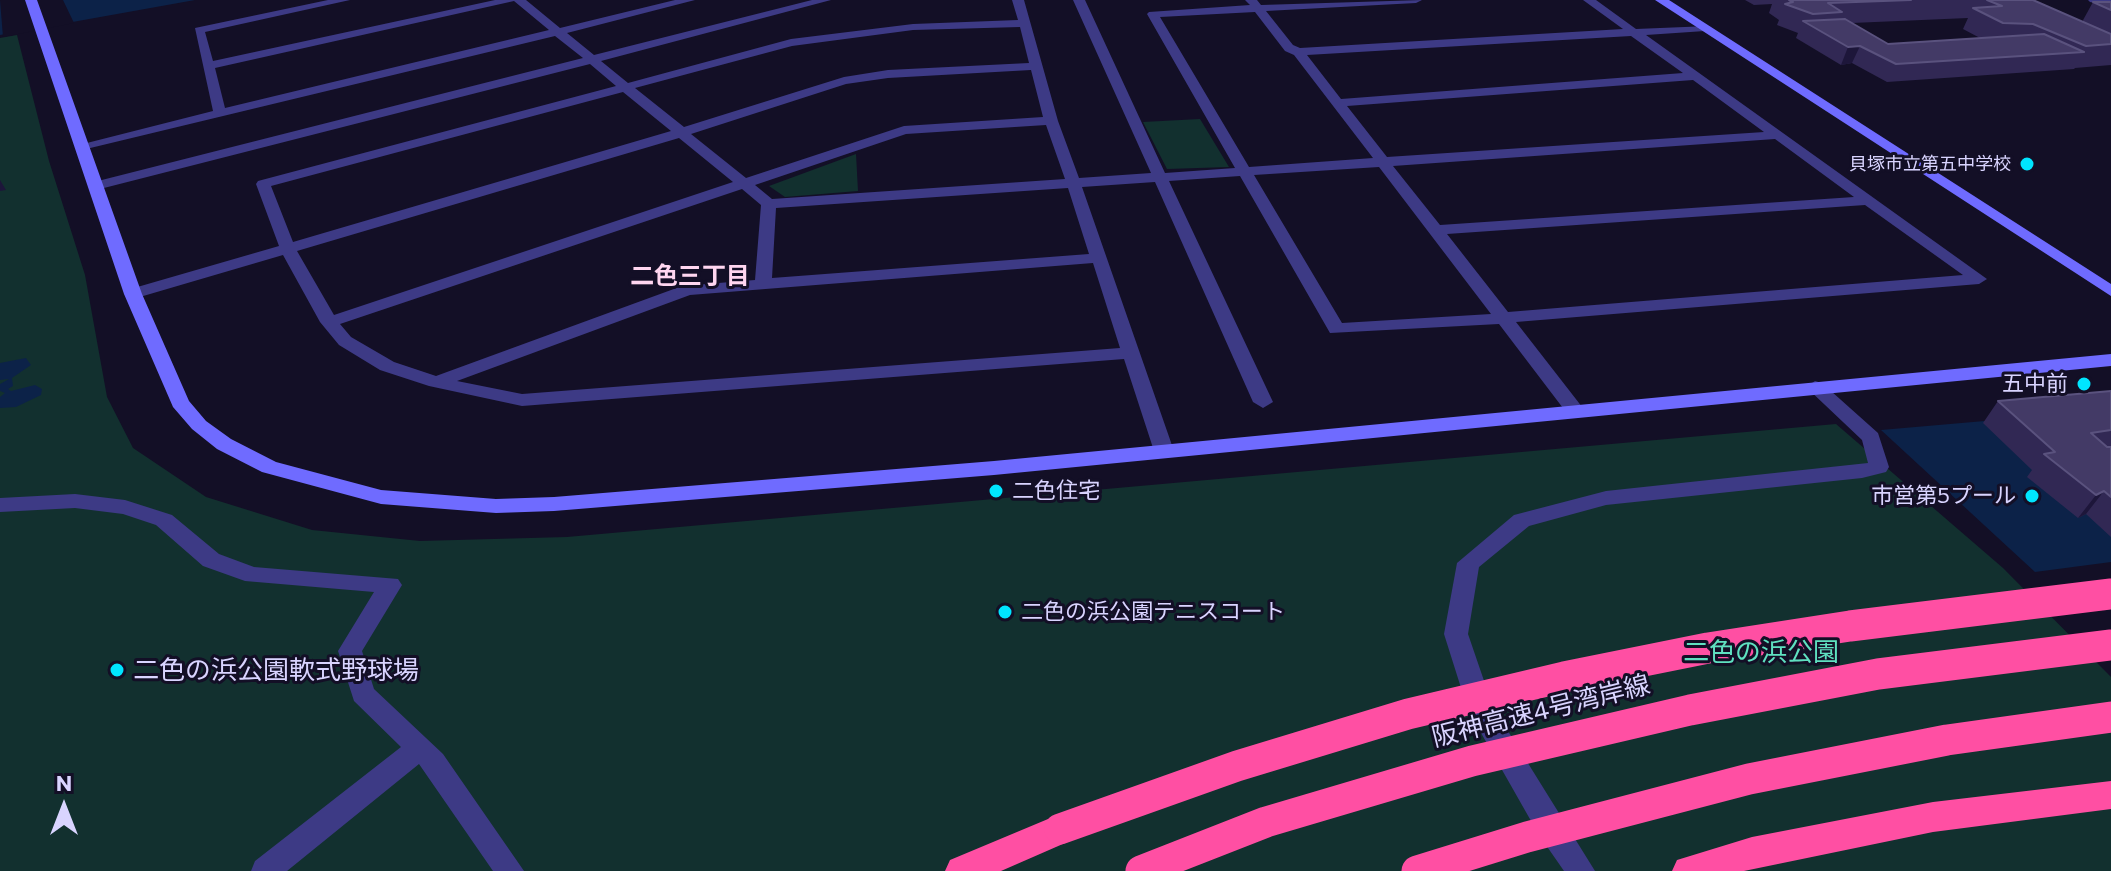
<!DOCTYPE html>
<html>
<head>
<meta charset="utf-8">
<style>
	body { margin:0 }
	#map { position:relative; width:2111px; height:871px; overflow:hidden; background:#130f26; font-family:Commissioner,sans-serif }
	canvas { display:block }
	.north { position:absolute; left:24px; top:767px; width:80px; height:80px; -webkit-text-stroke:6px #130f26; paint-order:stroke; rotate:0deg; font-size:22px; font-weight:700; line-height:32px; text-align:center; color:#d9d4ff }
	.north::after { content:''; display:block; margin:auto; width:28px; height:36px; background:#d9d4ff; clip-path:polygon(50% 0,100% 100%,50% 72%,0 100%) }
</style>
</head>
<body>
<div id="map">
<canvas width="2111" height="871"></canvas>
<div class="north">N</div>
</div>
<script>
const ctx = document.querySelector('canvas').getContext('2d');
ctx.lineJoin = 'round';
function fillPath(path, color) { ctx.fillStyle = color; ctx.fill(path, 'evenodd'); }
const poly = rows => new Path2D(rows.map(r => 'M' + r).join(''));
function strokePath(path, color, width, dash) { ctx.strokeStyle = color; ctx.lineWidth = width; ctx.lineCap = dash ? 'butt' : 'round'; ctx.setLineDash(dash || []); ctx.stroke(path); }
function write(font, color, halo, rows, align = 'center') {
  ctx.font = font + ' Commissioner,"Noto Sans JP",sans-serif'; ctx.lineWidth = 6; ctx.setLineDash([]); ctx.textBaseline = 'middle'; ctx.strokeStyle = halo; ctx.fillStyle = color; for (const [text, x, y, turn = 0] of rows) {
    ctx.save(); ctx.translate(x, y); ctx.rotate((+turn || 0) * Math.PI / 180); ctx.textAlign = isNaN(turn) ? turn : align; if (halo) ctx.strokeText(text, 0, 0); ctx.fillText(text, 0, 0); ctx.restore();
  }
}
const green = poly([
	[17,35,49,161,85,275,107,397,133,448,206,497,312,530,420,541,567,537,1836,424,2003,568,2111,677,2111,871,0,871,0,38],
	[1200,119,1229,167,1167,169,1143,122],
	[856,154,858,191,785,197,769,186]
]);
const water = poly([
	[0,0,195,0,0,35],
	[26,358,31,365,12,378,13,386,8,389,11,391,35,385,42,389,41,395,16,407,0,408,0,397,5,393,0,391,0,384,9,379,0,380,0,363],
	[2111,410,2111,562,2035,572,1881,430]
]);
const pier = poly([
	[0,0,63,0,74,23,3,37]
]);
const street = poly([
	[328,0,350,0,205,32,213,61,495,0,526,0,560,28,675,0,695,0,567,33,594,55,812,0,831,0,601,61,628,83,791,39,913,24,1018,20,1012,0,1024,0,1058,121,1079,178,1151,173,1073,0,1085,0,1165,173,1235,168,1147,14,1149,12,1250,5,1245,0,1257,0,1261,5,1422,0,1416,3,1266,11,1293,45,1300,48,1623,29,1583,0,1596,0,1636,29,1709,26,1711,28,1705,31,1646,35,1987,279,1979,284,1516,322,1586,412,1576,418,1569,416,1499,324,1330,333,1240,176,1169,181,1273,402,1263,408,1253,402,1155,182,1082,187,1174,451,1171,456,1164,458,1154,451,1124,359,522,406,429,386,380,370,339,345,320,322,283,255,133,299,124,294,127,290,279,246,256,184,258,181,616,86,590,64,100,189,90,189,90,183,583,58,555,36,82,150,75,146,213,111,195,28,328,0],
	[514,1,549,30,225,108,215,68,514,1],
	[1255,12,1285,51,1294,55,1373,158,1249,167,1160,17,1255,12],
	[1020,27,1029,63,888,70,844,77,684,127,635,88,792,46,913,30,1020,27],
	[1631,36,1683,73,1341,99,1307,55,1631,36],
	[1031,70,1043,117,904,126,746,178,691,134,846,84,888,78,1031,70],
	[1693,80,1764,132,1387,157,1347,106,1693,80],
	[623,92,671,131,293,242,271,186,623,92],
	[1046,125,1065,179,772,199,755,185,906,134,1046,125],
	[679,138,733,182,334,315,297,251,679,138],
	[1775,139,1854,197,1440,225,1393,166,1775,139],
	[1379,167,1491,314,1342,323,1254,175,1379,167],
	[1068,188,1089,254,772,278,776,208,1068,188],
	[742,189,761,205,755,280,682,286,436,376,394,362,351,337,340,324,742,189],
	[1865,205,1963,275,1508,312,1447,234,1865,205],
	[1093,263,1120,348,522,394,457,381,690,295,1093,263],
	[2088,0,2111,0,2111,6,2090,2,2088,0],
	[1815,381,1822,383,1878,433,1889,467,1886,472,1862,478,1606,505,1529,526,1479,567,1468,634,1493,707,1595,871,1564,871,1539,835,1468,710,1444,634,1457,563,1514,515,1606,491,1868,463,1862,440,1806,387,1815,381],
	[75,494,125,500,172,515,219,554,254,567,398,579,402,585,362,651,374,689,443,754,524,871,493,871,419,764,287,871,251,871,255,861,401,747,354,701,338,651,374,592,245,581,203,566,156,525,123,514,75,508,0,512,0,498,75,494]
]);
const secondary = poly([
	[25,0,37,0,142,294,189,401,206,421,231,439,276,462,381,490,496,499,554,497,994,461,2111,354,2111,366,994,475,554,511,496,513,381,504,262,472,217,449,192,429,173,407,124,294,25,0],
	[1655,0,1669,0,2111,284,2111,296,1655,0]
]);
const highway = poly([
	[2111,781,2111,809,1933,832,1744,871,1672,871,1677,860,1752,837,1933,802,2111,781],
	[1060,814,1072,818,1077,829,1072,840,1001,871,945,871,950,860,1060,814]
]);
const highwayBridge = poly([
	[1060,829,1237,766,1408,714,1564,677,1708,648,1850,626,2111,594],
	[1141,871,1266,822,1472,761,1690,710,1878,674,2111,645],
	[1417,871,1527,837,1749,779,1947,740,2111,717]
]);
const wall = poly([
	[1745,0,2033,0,2082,22,2093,2,2111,2,2111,65,2075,68,2074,69,1887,82,1852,63,1841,65,1796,38,1798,33,1777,25,1779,20,1769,13,1772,4,1754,5],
	[1968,18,1963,29,1980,38,1888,44,1852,23],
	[2111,391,2111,537,2086,514,2078,518,2027,477,2032,470,1983,423,1998,401]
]);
const shadedWall = poly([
	[1860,46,1852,63,1841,65,1848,47],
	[0,180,6,190,0,191],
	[2104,491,2086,514,2078,518,2096,495]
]);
const building = poly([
	[1789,0,1911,0,1828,3,1842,12,1813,14,1785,4,1793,2,1789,0],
	[1987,0,2033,0,2111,34,2111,44,2086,46,2033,24,2003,23,1973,8,2002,6,1987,0],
	[2093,2,2111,2,2111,10,2093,2],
	[1845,19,1888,44,2044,34,2084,52,1896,64,1860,46,1848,47,1803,21,1845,19],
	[2111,391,2111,430,2091,433,2107,447,2111,447,2111,497,2104,491,2096,495,2044,454,2055,452,1998,401,2111,391]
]);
const markers = [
	[2027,164,8,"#00e5ff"],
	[2084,384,8,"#00e5ff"],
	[996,491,8,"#00e5ff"],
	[2032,496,8,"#00e5ff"],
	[1005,612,8,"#00e5ff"],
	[117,670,8,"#00e5ff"]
];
const farPoinames = [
	["貝塚市立第五中学校",2011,164]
];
const poiNames = [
	["五中前",2068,384],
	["二色住宅",1012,491,"left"],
	["市営第5プール",2016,496],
	["二色の浜公園テニスコート",1021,612,"left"]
];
const neighbourhoodNames = [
	["二色三丁目",690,276]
];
const nearParknames = [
	["二色の浜公園",1761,652]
];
const nearPoinames = [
	["二色の浜公園軟式野球場",133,670]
];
const nearStreetnames = [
	["阪神高速4号湾岸線",1541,711,-14]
];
fillPath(green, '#12302f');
fillPath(water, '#0c2248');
fillPath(pier, '#130f26');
fillPath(street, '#3d3a85');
fillPath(secondary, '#6f6bff');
fillPath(highway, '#ff4fa3');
strokePath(highwayBridge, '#ff4fa3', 31);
fillPath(wall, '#312854');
fillPath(shadedWall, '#1d163a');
fillPath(building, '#433a66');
strokePath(building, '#5a527e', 2);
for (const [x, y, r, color] of markers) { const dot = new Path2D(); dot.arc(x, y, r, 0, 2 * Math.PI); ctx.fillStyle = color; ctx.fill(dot); strokePath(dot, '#130f26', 3); }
write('18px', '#d9d4ff', '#130f26', farPoinames, 'right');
write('22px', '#d9d4ff', '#130f26', poiNames, 'right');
write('bold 24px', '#ffd6f0', '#130f26', neighbourhoodNames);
write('26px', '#5fe0c0', '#130f26', nearParknames);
write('26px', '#d9d4ff', '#130f26', nearPoinames, 'left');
write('26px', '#d9d4ff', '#130f26', nearStreetnames);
</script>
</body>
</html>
